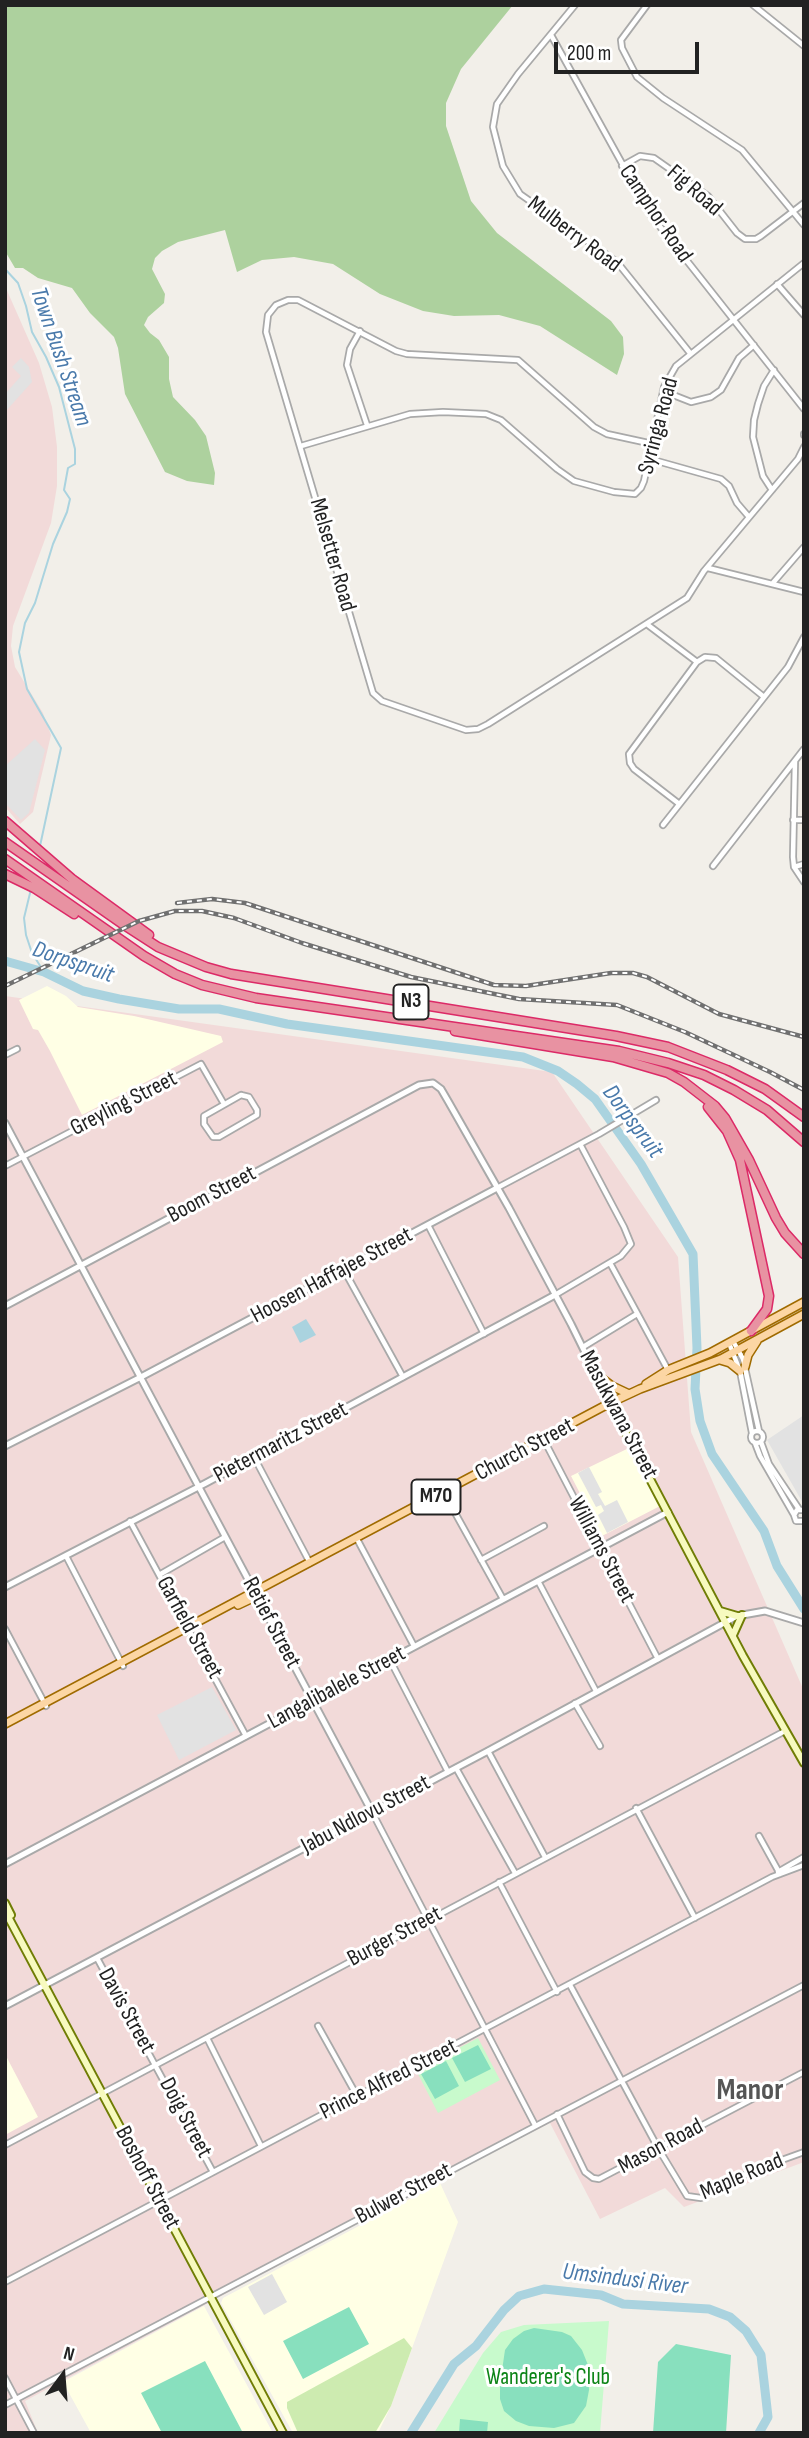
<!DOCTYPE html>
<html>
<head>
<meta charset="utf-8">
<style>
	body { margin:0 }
	#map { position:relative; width:809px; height:2438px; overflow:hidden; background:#f2efe9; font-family:"Sofia Sans Condensed",sans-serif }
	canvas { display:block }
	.frame { position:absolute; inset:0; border:7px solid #222; pointer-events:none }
	.north { position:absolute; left:28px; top:2340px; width:70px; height:70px; -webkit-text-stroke:5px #fff; paint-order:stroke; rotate:16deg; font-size:19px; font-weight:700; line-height:28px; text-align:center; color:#222 }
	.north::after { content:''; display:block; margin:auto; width:24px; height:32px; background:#222; clip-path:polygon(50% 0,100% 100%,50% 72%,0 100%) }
	.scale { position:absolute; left:554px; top:42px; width:145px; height:32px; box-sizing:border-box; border:4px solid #222; border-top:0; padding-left:9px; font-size:21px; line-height:24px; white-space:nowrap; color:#222; -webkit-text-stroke:5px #fff; paint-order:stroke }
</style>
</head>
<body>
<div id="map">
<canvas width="809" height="2438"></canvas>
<div class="frame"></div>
<div class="north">N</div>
<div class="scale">200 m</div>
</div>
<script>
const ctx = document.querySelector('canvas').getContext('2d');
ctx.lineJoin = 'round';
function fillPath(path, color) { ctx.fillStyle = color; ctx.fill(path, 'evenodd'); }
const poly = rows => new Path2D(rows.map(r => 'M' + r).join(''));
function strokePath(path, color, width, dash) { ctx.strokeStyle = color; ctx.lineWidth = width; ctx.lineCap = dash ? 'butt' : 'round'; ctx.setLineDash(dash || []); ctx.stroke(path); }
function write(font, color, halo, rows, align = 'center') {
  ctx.font = font + ' "Sofia Sans Condensed",sans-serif'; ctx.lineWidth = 6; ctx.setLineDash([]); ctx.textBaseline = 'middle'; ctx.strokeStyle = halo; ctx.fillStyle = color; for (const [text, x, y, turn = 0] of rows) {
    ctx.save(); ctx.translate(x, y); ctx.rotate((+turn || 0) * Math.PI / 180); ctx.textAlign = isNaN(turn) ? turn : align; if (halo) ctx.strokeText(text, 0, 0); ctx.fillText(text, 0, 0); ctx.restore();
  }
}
const commercial = poly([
	[5,286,39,363,52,407,57,447,57,486,51,523,13,626,11,646,15,667,43,713,51,735,33,812,20,824,5,807],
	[5,996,552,1072,678,1257,691,1432,804,1691,804,2162,684,2207,665,2188,600,2219,550,2123,464,2166,25,2401,38,2433,5,2433]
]);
const education = poly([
	[47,986,66,996,78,1007,134,1016,221,1036,223,1042,82,1115,50,1051,38,1030,33,1029,19,1000],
	[631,1447,662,1505,602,1536,571,1476],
	[5,2054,38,2117,5,2135],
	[440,2183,458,2222,391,2406,378,2433,293,2433,221,2303,223,2298],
	[204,2306,273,2433,91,2433,63,2382]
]);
const grass = poly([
	[404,2338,412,2348,391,2406,375,2433,298,2433,287,2408,287,2402]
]);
const forest = poly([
	[5,5,513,5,461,69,446,103,446,126,471,201,497,233,611,321,623,337,624,354,617,375,540,326,499,315,454,316,423,311,380,294,333,264,294,257,262,260,237,272,225,230,178,242,162,251,155,258,152,269,165,294,164,303,148,317,144,325,150,333,159,340,169,357,169,379,173,397,195,420,206,436,215,473,214,485,187,481,165,472,125,394,118,348,114,337,90,313,72,288,38,278,23,268,15,268,5,251]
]);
const park = poly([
	[478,2038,500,2080,438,2113,416,2070],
	[609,2321,600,2433,434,2433,483,2353,501,2332,524,2325]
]);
const pitch = poly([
	[478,2045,491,2069,465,2082,452,2058],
	[446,2061,459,2086,435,2099,421,2074],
	[349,2307,369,2344,303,2379,283,2341],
	[534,2328,562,2332,571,2336,582,2350,588,2365,589,2390,586,2406,574,2423,554,2428,529,2426,516,2421,504,2411,500,2399,500,2384,505,2350,513,2339,524,2331],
	[676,2344,731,2355,726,2433,653,2433,658,2362],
	[205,2361,243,2433,162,2433,141,2393],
	[460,2419,488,2422,487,2433,459,2433]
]);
const parking = poly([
	[21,358,29,367,32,382,5,412,5,394,21,376,12,367],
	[35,739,45,750,29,813,21,820,5,803,5,766],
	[804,1415,804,1505,767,1440],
	[589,1467,602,1492,598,1494,605,1506,617,1500,628,1522,607,1533,598,1515,604,1511,601,1505,596,1507,578,1473],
	[212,1687,236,1730,179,1760,157,1715],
	[272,2274,287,2302,264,2315,248,2287]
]);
const water = poly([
	[306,1319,316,1335,300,1343,292,1327]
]);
const stream = poly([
	[5,269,18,283,26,306,32,332,46,357,59,387,75,449,75,464,68,468,64,490,70,499,67,512,53,544,35,603,25,623,19,652,27,689,61,748,40,846],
	[31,889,24,918,26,935,32,953,44,972]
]);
const river = poly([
	[5,961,44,972,83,991,119,999,179,1009,219,1009,287,1024,523,1057,558,1071,577,1084,595,1099,641,1164,693,1254,697,1348,695,1389,700,1421,712,1454,764,1531,777,1566,804,1609],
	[411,2433,454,2364,476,2346,504,2310,519,2296,544,2289,601,2295,623,2304,709,2309,730,2317,746,2331,761,2355,768,2417,759,2433]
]);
const minor = poly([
	[575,5,518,74,497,104,493,127,503,166,520,194,617,262,690,353],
	[647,5,621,40,622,48,637,77,663,98,742,150,804,225],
	[753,5,804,46],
	[551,35,650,214,804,409],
	[622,166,640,156,654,158,708,196,737,233,745,239,756,239,761,236,804,203],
	[777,284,804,315],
	[360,331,350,349,347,365,367,425],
	[663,391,691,402,711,397,721,390,739,358,754,345],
	[804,434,804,435],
	[653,444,607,434,594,427,518,360,407,354,396,351,298,300,288,300,276,305,268,315,266,332,373,693,382,701,466,730,478,729,488,724,687,598,704,571,798,459,804,447],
	[301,446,410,414,443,412,486,414,501,420,557,469,574,481,614,492,635,494,641,488,644,481,664,387,676,366,804,263],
	[650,459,721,479,729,486,737,503,749,517],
	[772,490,763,476,753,437,754,420,758,404,764,386,774,370],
	[708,568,804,592],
	[772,584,804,547],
	[648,625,697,662],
	[795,761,793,857,794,867,804,882],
	[678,803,634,769,630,763,629,754,697,662,705,657,716,658,764,697],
	[793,820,804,820],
	[663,825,788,667,804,637],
	[713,866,804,749],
	[794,867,804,864],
	[5,1055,17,1049],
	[241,1095,249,1097,257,1110,257,1115,219,1137,213,1137,204,1124,204,1116,241,1095],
	[5,1166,201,1064,224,1104],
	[497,1188,599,1134,656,1100],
	[428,1225,484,1334],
	[610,1263,668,1370],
	[344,1270,403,1377],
	[555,1295,621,1256,631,1244,624,1227,580,1144],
	[733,1341,743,1359,759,1431],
	[729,1343,740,1371,752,1433],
	[583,1347,637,1314],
	'751 1437a6 6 0 1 1 12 0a6 6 0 1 1-12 0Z',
	[544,1440,658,1659],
	[761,1442,769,1464,799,1509],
	[755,1443,760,1456,794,1515],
	[254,1457,310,1563],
	[444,1493,503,1599],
	[804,1510,797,1510,794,1515,796,1521,804,1521],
	[130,1521,246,1736],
	[357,1539,414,1646],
	[66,1556,123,1666],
	[481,1560,544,1526],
	[159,1575,225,1537],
	[538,1581,596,1691],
	[5,1629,46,1706],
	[390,1660,448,1772],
	[575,1703,600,1746],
	[488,1751,545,1857],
	[456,1768,515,1873],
	[636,1808,695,1918],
	[372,1812,535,2125],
	[759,1836,780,1874],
	[778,1872,804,1857],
	[499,1882,557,1992],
	[97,1958,213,2172],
	[570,1985,658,2148,687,2196,701,2198,754,2170,804,2152],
	[318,2026,357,2096],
	[207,2038,261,2146],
	[557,2114,585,2172,593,2178,599,2179,804,2072],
	[5,2145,785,1731],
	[5,2282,772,1877,804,1865],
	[5,2378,34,2433],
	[5,2405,804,1985]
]);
const tertiary = poly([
	[5,1123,372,1812],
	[5,1306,419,1085,433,1083,441,1089,448,1101,509,1208,571,1324,610,1403],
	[5,1446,141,1377,497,1188],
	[5,1587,206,1483,555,1295],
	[5,1864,668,1512],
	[5,2006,488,1751,737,1616,765,1611,804,1623]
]);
const secondary = poly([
	[610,1403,743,1656,804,1763],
	[720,1611,737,1616],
	[733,1635,742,1615],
	[5,1903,11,1915],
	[5,1911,283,2433]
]);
const primary = poly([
	[720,1360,730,1363,740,1371],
	[745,1367,748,1355,757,1341],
	[595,1373,612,1386,629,1394],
	[646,1384,668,1370,710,1353,804,1302],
	[238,1605,257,1596,260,1591],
	[5,1724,610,1403,640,1389,721,1359,804,1314]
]);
const motorway = poly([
	[5,821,72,879,149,935],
	[5,842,124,925,158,947,206,967,231,974,616,1036,668,1047,727,1070,765,1089,804,1117],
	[5,859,144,956,175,974,202,985,256,998,619,1051,668,1063,704,1075,734,1090,767,1110,804,1142],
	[5,874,34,888,74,914],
	[455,1031,613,1057,668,1073,684,1082,715,1106,725,1118,749,1160,776,1218,785,1233,804,1254],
	[708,1107,727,1131,740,1160,769,1296,767,1309,751,1331]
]);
const rail = poly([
	[177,903,212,899,245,903,494,985,526,986,611,973,633,973,647,977,719,1014,804,1037],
	[5,986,139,921,175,911,202,911,234,918,302,943,411,977,519,999,617,1005,685,1032,770,1072,804,1090]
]);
const shields = [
	[411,1002,35],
	[436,1497,49]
];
const shieldNames = [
	["N3",411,1002],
	["M70",436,1497]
];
const streetNames = [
	["Fig Road",694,191,41],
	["Camphor Road",655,214,56],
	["Mulberry Road",574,235,37],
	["Syringa Road",659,426,-75],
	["Melsetter Road",332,555,74],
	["Greyling Street",124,1104,-27],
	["Boom Street",212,1195,-28],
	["Hoosen Haffajee Street",332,1276,-28],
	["Masukwana Street",618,1415,62],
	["Pietermaritz Street",281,1443,-28],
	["Church Street",525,1450,-28],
	["Williams Street",601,1550,62],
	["Retief Street",271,1623,62],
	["Garfield Street",189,1628,61],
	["Langalibalele Street",337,1688,-28],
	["Jabu Ndlovu Street",366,1815,-28],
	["Burger Street",395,1937,-28],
	["Davis Street",126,2011,61],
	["Prince Alfred Street",389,2080,-27],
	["Doig Street",185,2118,62],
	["Mason Road",661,2147,-28],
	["Maple Road",742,2177,-23],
	["Boshoff Street",147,2178,62],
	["Bulwer Street",404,2194,-28]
];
const parkNames = [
	["Wanderer's Club",548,2378]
];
const waterNames = [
	["Town Bush Stream",60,357,71],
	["Dorpspruit",73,963,19],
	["Dorpspruit",632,1122,53],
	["Umsindusi River",625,2280,7]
];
const districtNames = [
	["Manor",750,2091]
];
fillPath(commercial, '#f2dad9');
fillPath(education, '#ffffe5');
fillPath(grass, '#cdebb0');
fillPath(forest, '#add19e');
fillPath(park, '#c8facc');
fillPath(pitch, '#88e0be');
fillPath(parking, '#e2e2e2');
fillPath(water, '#aad3df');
strokePath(stream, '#aad3df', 2);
strokePath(river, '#aad3df', 9);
strokePath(minor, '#a9a9a9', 8);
strokePath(tertiary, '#a9a9a9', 9);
strokePath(secondary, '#707d05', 10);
strokePath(primary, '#a06b00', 10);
strokePath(motorway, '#dc2a67', 11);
strokePath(minor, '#fff', 4.5);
strokePath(tertiary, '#fff', 5);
strokePath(secondary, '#f7fabf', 6);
strokePath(primary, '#fcd6a4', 7);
strokePath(motorway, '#e892a2', 8);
strokePath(rail, '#707070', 4.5);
strokePath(rail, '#fff', 2, [5]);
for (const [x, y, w] of shields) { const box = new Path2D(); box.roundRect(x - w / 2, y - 17.5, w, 35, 5); ctx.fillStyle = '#fff'; ctx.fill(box); strokePath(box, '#222', 2); }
write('bold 21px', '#222', null, shieldNames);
write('23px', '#222', '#fff', streetNames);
write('23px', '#0c8416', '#fff', parkNames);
write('italic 24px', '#4a7aab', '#fff', waterNames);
write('bold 30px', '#555', '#fff', districtNames);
</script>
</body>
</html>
